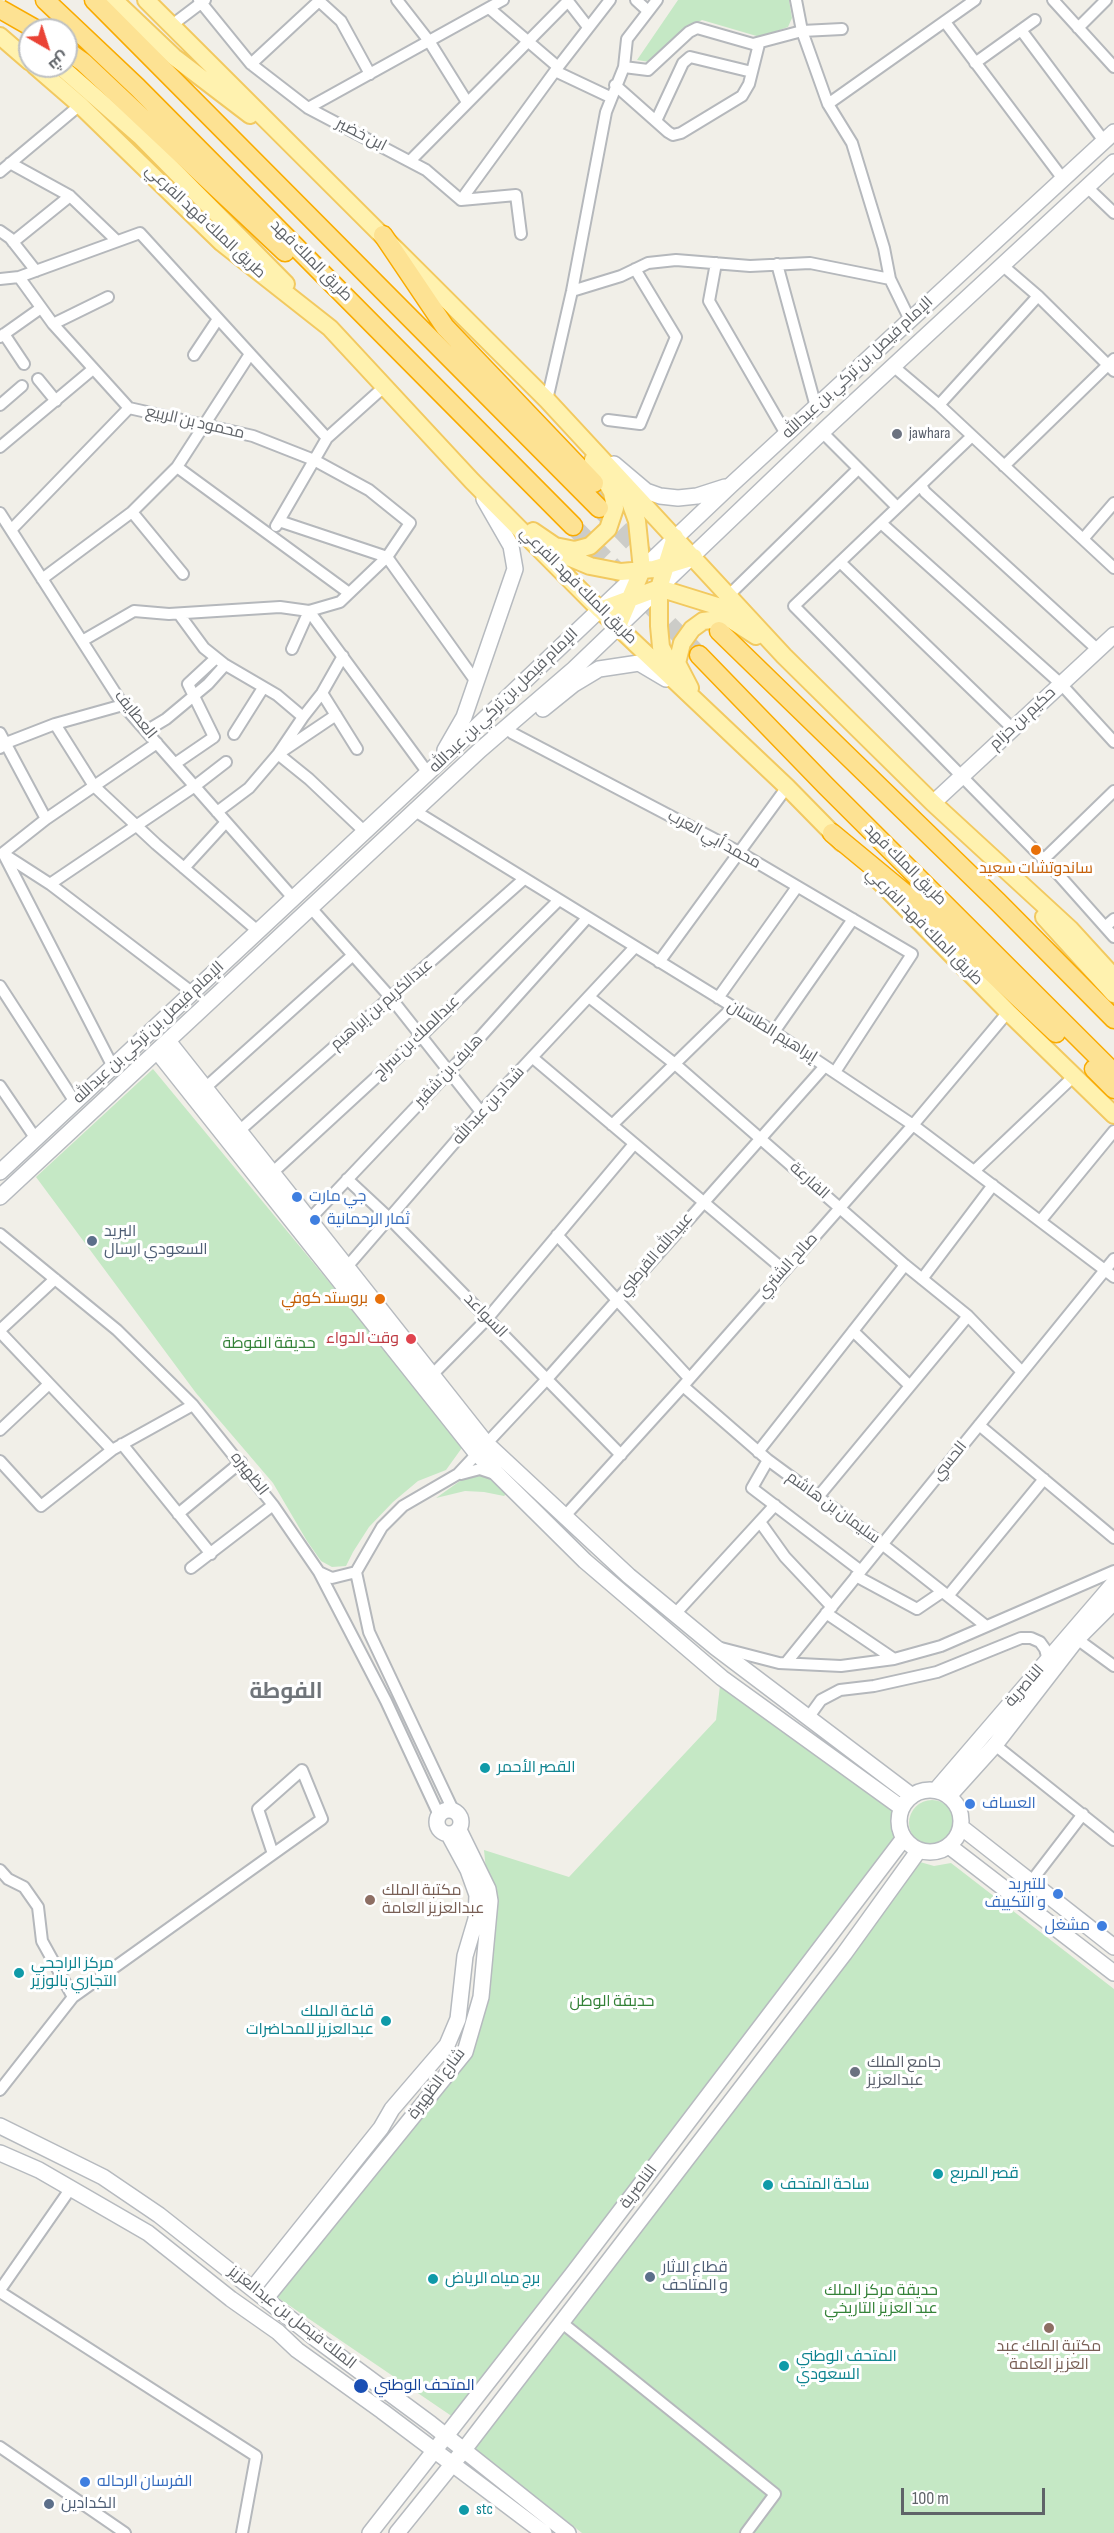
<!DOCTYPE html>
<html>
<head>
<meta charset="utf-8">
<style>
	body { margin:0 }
	#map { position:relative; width:1114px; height:2533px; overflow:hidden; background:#f1efe8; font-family:"Sofia Sans Condensed",Cairo,sans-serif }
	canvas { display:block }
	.north { position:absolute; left:18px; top:18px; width:60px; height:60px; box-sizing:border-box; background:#fff; border:2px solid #bfc1c3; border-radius:50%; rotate:141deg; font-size:16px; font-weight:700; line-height:24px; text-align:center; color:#5f6368 }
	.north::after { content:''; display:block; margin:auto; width:21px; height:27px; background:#ea4335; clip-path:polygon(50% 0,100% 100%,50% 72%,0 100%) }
	.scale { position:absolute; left:901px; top:2488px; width:144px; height:27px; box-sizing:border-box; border:3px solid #5f6368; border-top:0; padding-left:8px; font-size:18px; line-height:21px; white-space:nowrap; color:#5f6368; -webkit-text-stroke:4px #fff; paint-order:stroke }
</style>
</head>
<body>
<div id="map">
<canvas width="1114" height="2533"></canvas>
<div class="north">ش</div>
<div class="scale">100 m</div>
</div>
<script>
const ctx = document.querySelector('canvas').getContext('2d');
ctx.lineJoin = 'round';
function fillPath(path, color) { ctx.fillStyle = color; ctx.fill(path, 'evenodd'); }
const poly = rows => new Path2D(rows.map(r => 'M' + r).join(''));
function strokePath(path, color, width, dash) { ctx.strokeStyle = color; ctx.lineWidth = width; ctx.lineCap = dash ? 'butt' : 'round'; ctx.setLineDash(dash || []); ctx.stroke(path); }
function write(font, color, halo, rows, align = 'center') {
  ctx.font = font + ' "Sofia Sans Condensed",Cairo,sans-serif'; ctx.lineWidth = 6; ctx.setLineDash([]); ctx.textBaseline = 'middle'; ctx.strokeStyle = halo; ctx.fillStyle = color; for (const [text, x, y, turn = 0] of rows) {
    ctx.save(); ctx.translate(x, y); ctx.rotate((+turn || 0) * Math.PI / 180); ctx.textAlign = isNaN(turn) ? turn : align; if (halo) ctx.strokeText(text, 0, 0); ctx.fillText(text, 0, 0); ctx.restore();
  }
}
const green = poly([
	[678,0,789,0,792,18,788,27,760,37,702,20,688,27,650,62,637,60],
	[153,1069,464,1445,446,1470,418,1481,393,1502,369,1527,353,1552,346,1566,332,1567,321,1561,307,1541,273,1483,196,1393,36,1177],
	[482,1473,507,1493,504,1496,484,1492,465,1491,436,1498,467,1476],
	[721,1677,901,1807,898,1818,903,1836,453,2417,271,2293,464,2050,480,1996,489,1900,484,1850,569,1877,716,1720],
	'909 1823a23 23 0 1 1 46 0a23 23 0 1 1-46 0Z',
	[920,1862,934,1866,951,1863,1114,1989,1114,2533,582,2533,474,2448,754,2085]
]);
const highwayTunnel = poly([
	[594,483,618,517],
	[601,510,647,557],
	[573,526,624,578],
	[650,605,699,655]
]);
const street = poly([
	[199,0,251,64,308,108,426,170,461,200,516,195,521,234],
	[318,0,341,21,370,74],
	[397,0,429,41,467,102],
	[567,0,588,27],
	[636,0,648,11],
	[796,0,802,31,828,104,852,143,884,248,890,279,910,320],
	[1053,0,1114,67],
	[489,8,558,67],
	[945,22,1063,179],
	[172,25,205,0],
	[1078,28,1106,0],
	[1021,30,1104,141],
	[975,63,1035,20],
	[251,64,320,0],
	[624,67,648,70,689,32,697,28,753,44,802,31,842,29],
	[555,71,610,97],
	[615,85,668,132,673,135,681,133,742,96,749,84,759,44],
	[828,104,975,0],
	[308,108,503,0],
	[656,121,683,63,690,57,752,72],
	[410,161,568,1],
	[10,163,70,196,117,241],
	[0,172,80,105],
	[1087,187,1114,213],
	[461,200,558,67,610,0],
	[0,231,10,238,36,271],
	[13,242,70,196],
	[716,263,709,301,786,434],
	[777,264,816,407],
	[1002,265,1038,296,1114,371],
	[19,277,53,324,129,408,253,436,314,460,369,490,410,523,387,557,340,602,309,611,280,607,169,614,134,611,82,641],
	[0,279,19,277,140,233,327,438],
	[572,291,621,276,648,263,676,260,750,266,810,263,890,279],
	[53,324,108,297],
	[4,334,24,364],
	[0,337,41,308],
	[194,355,218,319],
	[893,366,939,405,1114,568],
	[38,379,56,401],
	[547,400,572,291,606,112,624,67,627,39,657,0],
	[0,405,22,386],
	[939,405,1038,296],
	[608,420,640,424,676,337,635,269],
	[822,432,897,507],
	[972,436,794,606,1058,874,1114,937],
	[0,447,93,369],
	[1004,466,1114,359],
	[177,467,349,593],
	[921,485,925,492,1098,650],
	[132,512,183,574],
	[0,513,123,705,294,899],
	[279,521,387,557,477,683],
	[881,523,1061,684,1114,742],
	[276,526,327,438,385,386],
	[11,530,129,408],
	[1083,539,1114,503],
	[840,562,1013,729],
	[42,579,132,512,177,467,250,354],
	[729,595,858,469],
	[179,614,204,648,224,664,277,695,303,717],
	[292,649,309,611,428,773],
	[322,693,357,749],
	[336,715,278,754,309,779,365,832],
	[55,724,94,786,156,844,259,932],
	[146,731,166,719,208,684,225,665],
	[0,733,46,819],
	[512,733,739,852,912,954,835,1072],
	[234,734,263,688],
	[0,748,6,743,55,724,123,705],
	[176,763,214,737,188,684,216,658],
	[415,811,774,1032,825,1066,913,1125,1114,1277],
	[217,812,249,788,278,754,303,717,322,693,343,656],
	[5,855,50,884,193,993],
	[1044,859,1114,791],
	[184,868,226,822],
	[50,884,195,786,226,762],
	[311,908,391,998,481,1112],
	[1105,927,1114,919],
	[659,962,787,787],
	[0,986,75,1102],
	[589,997,675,1064,905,1265,968,1316,1022,1372],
	[718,998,797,887],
	[774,1032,853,919],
	[533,1058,784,1270],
	[113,1067,3,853,46,819,157,743],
	[0,1086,36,1139],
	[205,1088,353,955],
	[612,1125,733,1007],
	[239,1131,524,879],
	[974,1171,1074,1076],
	[272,1173,421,1036,559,900],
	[347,1179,390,1219,621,1455],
	[1041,1220,1114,1131],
	[308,1221,449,1072,587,918],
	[0,1234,117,1330,193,1405,273,1505,319,1572,332,1578,356,1572,382,1527,403,1506,458,1474,547,1379,825,1066],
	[557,1235,689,1378],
	[346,1268,481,1112,635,947],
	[922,1279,993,1185],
	[0,1330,55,1279],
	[853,1331,910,1386],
	[0,1332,112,1450],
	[432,1375,487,1319,634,1144],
	[683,1386,768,1460,882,1544,986,1626],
	[979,1425,1114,1538],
	[0,1430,49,1384],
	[122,1444,211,1554],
	[758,1452,905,1265],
	[768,1460,752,1488,861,1571],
	[0,1461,41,1506,112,1450,193,1405],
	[461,1474,480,1469,495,1474],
	[818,1497,968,1316],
	[178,1514,241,1462],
	[564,1517,683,1386,913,1125,1008,1012],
	[760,1522,785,1557,832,1607],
	[191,1568,273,1505],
	[319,1572,386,1701,439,1815],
	[356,1572,369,1632,453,1810],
	[856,1576,917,1609,942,1592],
	[948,1596,1044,1479],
	[826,1613,894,1659],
	[675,1614,775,1505],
	[1077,1639,1114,1666],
	[721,1648,779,1663,841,1666,894,1659,941,1646,1114,1571],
	[786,1663,1114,1259],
	[808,1718,821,1700,840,1690,874,1686,937,1672,1021,1638,1031,1638,1040,1642,1045,1649,1048,1660],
	[995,1745,1114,1840],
	[0,1870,8,1879,24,1887,38,1907,42,1941,73,1997],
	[1030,1883,1083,1814],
	[0,2090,73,1997,273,1854,322,1819,302,1770,258,1809,273,1854],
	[0,2290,71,2188],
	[0,2292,256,2456],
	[561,2322,775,2494,746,2533],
	[0,2447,125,2533],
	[242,2533,256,2457]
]);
const secondary = poly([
	[614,464,646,491,660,496,678,498,697,496,725,487],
	[543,709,574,684,599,669,639,663,666,679],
	[445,750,464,717,515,569,511,546,484,499],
	[933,803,1114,635],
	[168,1041,486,1443,629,1576,715,1647,912,1796],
	[157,1051,477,1454,585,1561,722,1678,902,1808],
	[0,1172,434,767,731,485,1114,132],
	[0,1197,480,750,574,669,822,432,1114,162],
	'899 1821a31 31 0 1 1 62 0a31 31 0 1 1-62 0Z',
	[936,1790,1114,1583],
	[949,1796,995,1745,1077,1639,1114,1602],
	'437 1822a12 12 0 1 1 24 0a12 12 0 1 1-24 0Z',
	[961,1827,1114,1947],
	[949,1846,1114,1973],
	[0,2126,103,2177,159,2215,316,2339,431,2424,568,2533],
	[0,2153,39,2170,148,2233,231,2299,278,2332,297,2350,382,2411,544,2533],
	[253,2288,381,2128,392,2109,447,2045,458,2019,465,1956,476,1919,477,1895,468,1870,449,1835],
	[266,2298,465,2052,481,1997,490,1901,488,1889,459,1830],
	[370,2533,574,2272,904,1838],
	[397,2533,463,2451,844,1954,919,1850]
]);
const primary = poly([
	[114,0,174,57,250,115],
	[146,0,547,400,784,656,933,803,1070,929,1114,977],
	[0,36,30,62],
	[35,66,80,105,222,243,330,328,472,481,600,610,787,787,842,843],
	[60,66,140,136,286,284],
	[533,531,555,546,575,550,590,546,608,529,615,508,612,492,593,460],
	[559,553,590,566,621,572,654,569,694,557],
	[600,610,659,588,717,606,738,616],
	[618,626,642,570,637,521,630,502,621,490],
	[675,674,661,647,659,626,659,588,675,537],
	[690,688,677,663,682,643,692,629,703,621,728,618,756,636],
	[876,878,1008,1012,1114,1115],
	[1044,917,1114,994]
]);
const highway = poly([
	[45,0,137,87,573,526],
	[94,0,599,508],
	[66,50,83,62,285,252],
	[383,235,445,327,594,483],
	[719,631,998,902,1114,1019],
	[699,655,826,786,1114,1073],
	[832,833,924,909,1056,1033],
	[1094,1069,1114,1089]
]);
const highwayBridge = poly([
	[0,9,37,30]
]);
const markers = [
	[897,434,6,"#6b7280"],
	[1036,850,6,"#e8710a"],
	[297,1197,6,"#3f7fe0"],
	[315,1220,6,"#3f7fe0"],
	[92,1241,6,"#5c6f8a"],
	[380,1299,6,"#e8710a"],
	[411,1339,6,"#e0444e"],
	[485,1768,6,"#0f9aa8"],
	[970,1804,6,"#3f7fe0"],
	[1058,1894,6,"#3f7fe0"],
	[370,1900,6,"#8d6e63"],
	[1102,1926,6,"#3f7fe0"],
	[19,1973,6,"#0f9aa8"],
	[386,2021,6,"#0f9aa8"],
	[855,2072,6,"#6b7280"],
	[938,2174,6,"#0f9aa8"],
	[768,2185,6,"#0f9aa8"],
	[650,2277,6,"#5c6f8a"],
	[433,2279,6,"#0f9aa8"],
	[1049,2328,6,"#8d6e63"],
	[784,2366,6,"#0f9aa8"],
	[361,2386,8,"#1a4fb4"],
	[85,2482,6,"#3f7fe0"],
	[49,2504,6,"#5c6f8a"],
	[464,2510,6,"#0f9aa8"]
];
const streetNames = [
	["ابن خضير",361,135,27],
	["طريق الملك فهد الفرعي",205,222,43],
	["طريق الملك فهد",311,261,45],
	["الإمام فيصل بن تركي بن عبدالله",858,368,-43],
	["محمود بن الربيع",195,423,13],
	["طريق الملك فهد الفرعي",578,586,45],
	["الإمام فيصل بن تركي بن عبدالله",504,701,-44],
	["العطايف",135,715,51],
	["حكيم بن حزام",1023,719,-43],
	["محمد أبي العرب",714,840,29],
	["طريق الملك فهد",905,865,45],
	["طريق الملك فهد الفرعي",924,927,45],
	["عبدالكريم بن إبراهيم",382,1005,-41],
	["إبراهيم الطاسان",772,1032,32],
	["الإمام فيصل بن تركي بن عبدالله",149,1033,-43],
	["عبدالملك بن سراج",417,1038,-44],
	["هايف بن شقير",449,1071,-47],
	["شداد بن عبدالله",489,1106,-48],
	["الفارعة",809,1181,42],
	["عبيدالله القرطبي",656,1255,-49],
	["صالح الشتري",788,1266,-48],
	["السواعد",485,1316,46],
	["الحسي",950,1461,-51],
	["الظهيره",249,1474,52],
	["سليمان بن هاشم",833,1508,36],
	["الناصرية",1025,1686,-49],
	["شارع الظهيرة",437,2084,-53],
	["الناصرية",639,2187,-53],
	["الملك فيصل بن عبدالعزيز",292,2318,38]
];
const worshipNames = [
	["jawhara",909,434],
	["جامع الملك",867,2063],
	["عبدالعزيز",867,2081]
];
const foodNames = [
	["ساندوتشات سعيد",1036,869],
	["بروستد كوفي",368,1299,"right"]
];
const shopNames = [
	["جي مارت",309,1197],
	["ثمار الرحمانية",327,1220],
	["العساف",982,1804],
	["للتبريد",1046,1885,"right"],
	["و التكييف",1046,1903,"right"],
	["مشغل",1090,1926,"right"],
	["الفرسان الرحاله",97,2482]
];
const serviceNames = [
	["البريد",104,1232],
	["السعودي ارسال",104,1250],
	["قطاع الاثار",662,2268],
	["و المتاحف",662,2286],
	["الكدادين",61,2504]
];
const healthNames = [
	["وقت الدواء",399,1339]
];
const parkNames = [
	["حديقة الفوطة",269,1344],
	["حديقة الوطن",612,2002],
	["حديقة مركز الملك",881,2291],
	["عبد العزيز التاريخي",881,2309]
];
const cultureNames = [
	["القصر الأحمر",497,1768],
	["مركز الراجحي",31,1964],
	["التجاري بالوزير",31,1982],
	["قاعة الملك",374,2012,"right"],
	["عبدالعزيز للمحاضرات",374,2030,"right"],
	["قصر المربع",950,2174],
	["ساحة المتحف",780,2185],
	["برج مياه الرياض",445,2279],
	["المتحف الوطني",796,2357],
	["السعودي",796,2375],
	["stc",476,2510]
];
const educationNames = [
	["مكتبة الملك",382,1891],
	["عبدالعزيز العامة",382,1909],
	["مكتبة الملك عبد",1049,2347,"center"],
	["العزيز العامة",1049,2365,"center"]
];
const transitNames = [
	["المتحف الوطني",374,2386]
];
const districtNames = [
	["الفوطة",286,1692]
];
fillPath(green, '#c5e8c5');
strokePath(highwayTunnel, '#ccccc8', 18, [18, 9]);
strokePath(street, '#b5b8bc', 14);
strokePath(secondary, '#b6babf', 18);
strokePath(primary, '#f2c960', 20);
strokePath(highway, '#f9ab00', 21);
strokePath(street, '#fff', 10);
strokePath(secondary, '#fff', 15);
strokePath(primary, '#fff2af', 16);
strokePath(highway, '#fde293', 18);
strokePath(highwayBridge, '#f9ab00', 21, []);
strokePath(highwayBridge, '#fde293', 18);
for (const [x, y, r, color] of markers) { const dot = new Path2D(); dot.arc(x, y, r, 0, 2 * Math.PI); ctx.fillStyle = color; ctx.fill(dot); strokePath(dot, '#fff', 2); }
write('16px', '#5f6368', '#fff', streetNames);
write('16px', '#5b616d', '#fff', worshipNames, 'left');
write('16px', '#c56008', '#fff', foodNames);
write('16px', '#366cbe', '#fff', shopNames, 'left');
write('16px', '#4e5e75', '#fff', serviceNames, 'left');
write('16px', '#be3a42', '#fff', healthNames, 'right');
write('16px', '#348238', '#fff', parkNames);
write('16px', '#0d838f', '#fff', cultureNames, 'left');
write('16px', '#785e54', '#fff', educationNames, 'left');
write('16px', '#164399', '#fff', transitNames, 'left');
write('bold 22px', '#70757a', '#fff', districtNames);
</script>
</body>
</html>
